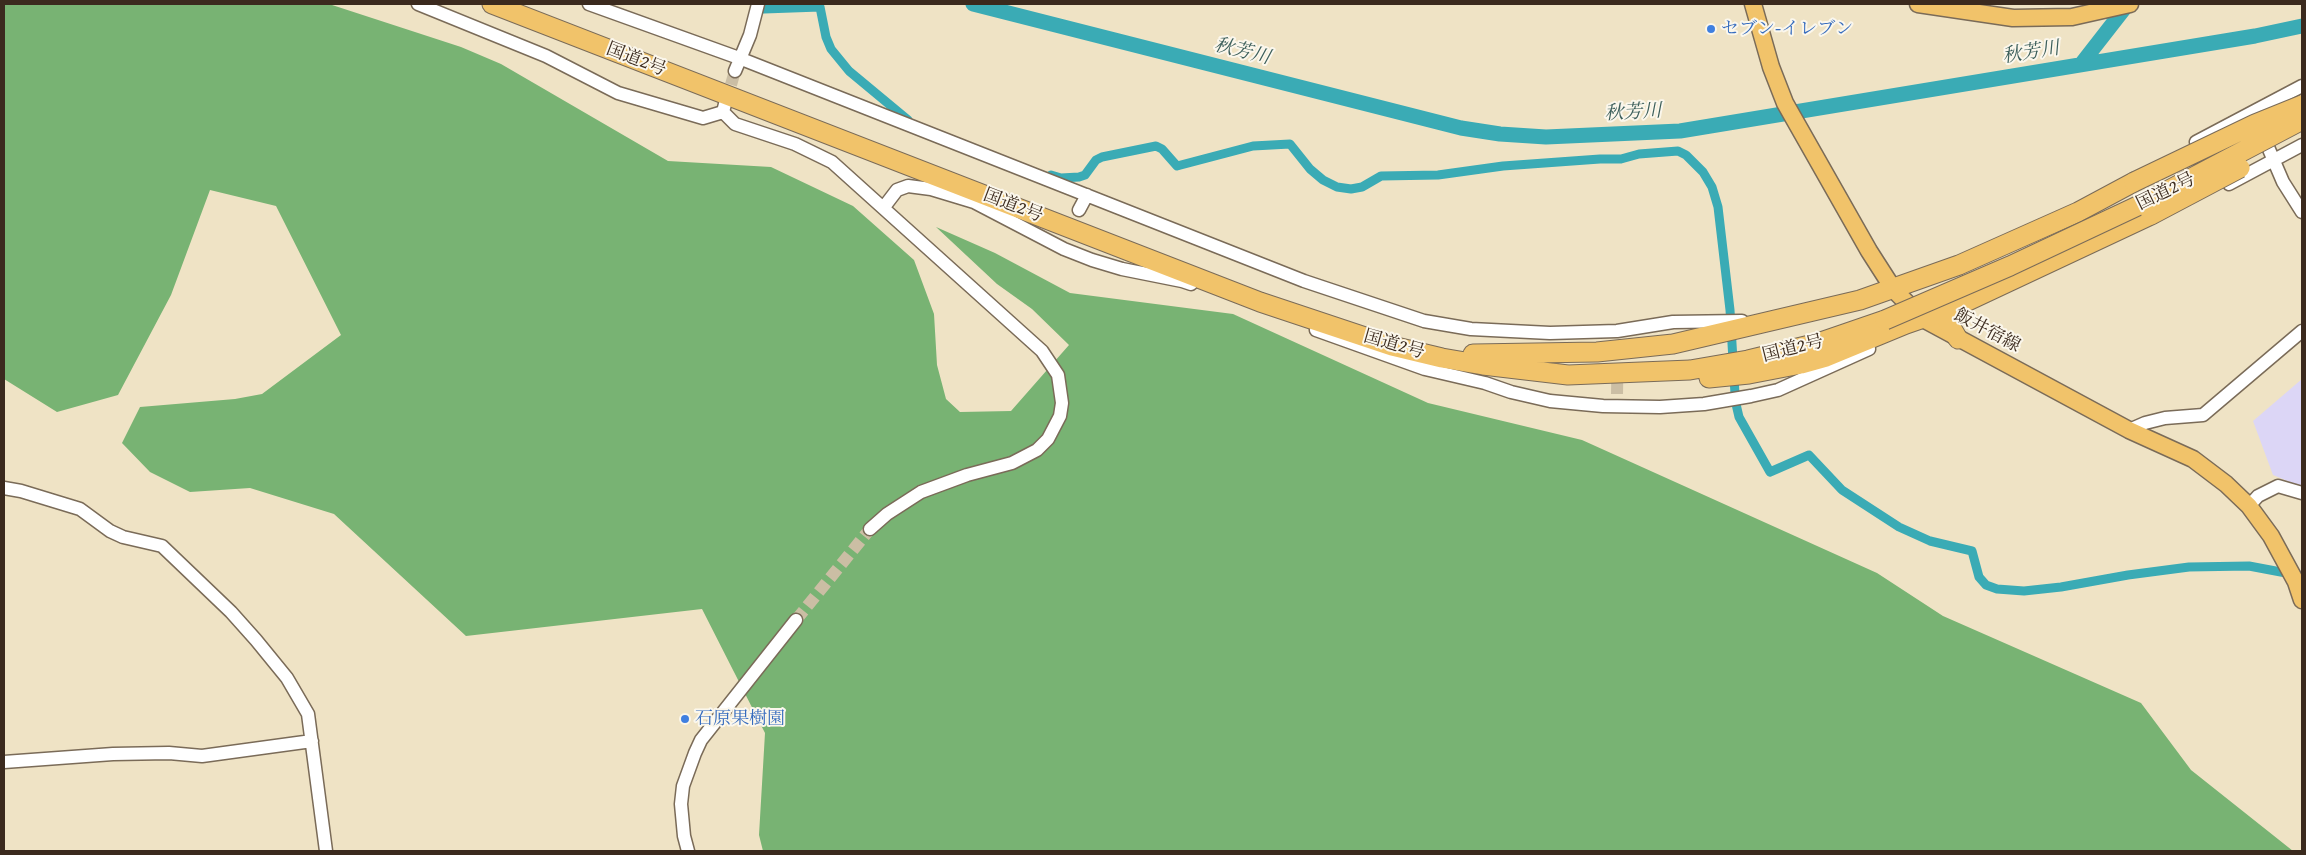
<!DOCTYPE html>
<html>
<head>
<meta charset="utf-8">
<style>
	body { margin:0 }
	#map { position:relative; width:2306px; height:855px; overflow:hidden; background:#efe3c5; font-family:"Gentium Book Plus",serif }
	canvas { display:block }
	.frame { position:absolute; inset:0; border:5px solid #3b2a1e; pointer-events:none }
</style>
</head>
<body>
<div id="map">
<canvas width="2306" height="855"></canvas>
<div class="frame"></div>
</div>
<script>
const ctx = document.querySelector('canvas').getContext('2d');
ctx.lineJoin = 'round';
function fillPath(path, color) { ctx.fillStyle = color; ctx.fill(path, 'evenodd'); }
const poly = rows => new Path2D(rows.map(r => 'M' + r).join(''));
function strokePath(path, color, width, dash) { ctx.strokeStyle = color; ctx.lineWidth = width; ctx.lineCap = dash ? 'butt' : 'round'; ctx.setLineDash(dash || []); ctx.stroke(path); }
function write(font, color, halo, rows, align = 'center') {
  ctx.font = font + ' "Gentium Book Plus","Noto Serif JP",serif'; ctx.lineWidth = 4; ctx.setLineDash([]); ctx.textBaseline = 'middle'; ctx.strokeStyle = halo; ctx.fillStyle = color; for (const [text, x, y, turn = 0] of rows) {
    ctx.save(); ctx.translate(x, y); ctx.rotate((+turn || 0) * Math.PI / 180); ctx.textAlign = isNaN(turn) ? turn : align; if (halo) ctx.strokeText(text, 0, 0); ctx.fillText(text, 0, 0); ctx.restore();
  }
}
const built = poly([
	[2302,379,2302,487,2273,475,2253,421]
]);
const forest = poly([
	[4,4,329,4,461,47,501,64,668,161,771,167,853,206,914,260,934,314,937,365,946,399,960,412,1011,411,1069,345,1032,309,997,284,936,227,995,253,1070,293,1233,314,1428,403,1582,440,1877,573,1943,616,2141,703,2191,770,2293,851,763,851,759,835,765,733,702,609,466,636,334,514,250,488,190,492,150,472,122,443,140,407,235,399,262,394,341,335,276,206,210,190,171,295,118,395,57,412,4,379]
]);
const canal = poly([
	[766,4,764,9,820,7,826,37,831,49,849,71,908,120],
	[1051,175,1061,178,1079,177,1085,175,1096,160,1102,157,1156,146,1162,149,1177,166,1253,146,1290,144,1310,169,1323,180,1337,187,1351,189,1362,187,1381,176,1438,175,1503,166,1600,159,1621,159,1639,154,1678,151,1686,155,1703,172,1712,187,1718,207,1730,310,1735,394],
	[1736,404,1739,417,1770,472,1809,455,1842,490,1899,527,1930,541,1972,551,1979,577,1986,585,1997,589,2024,591,2061,587,2128,575,2189,567,2249,566,2302,576]
]);
const river = poly([
	[973,4,1461,128,1500,134,1546,137,1680,131,2255,36,2302,26],
	[2082,63,2128,4]
]);
const minorTunnel = poly([
	[726,102,735,71],
	[1617,394,1618,343],
	[796,620,870,529]
]);
const minor = poly([
	[418,4,546,56,618,93,703,118,723,112,725,104],
	[589,4,739,58,1304,281,1424,321,1471,329,1550,333,1617,331,1673,322,1742,321],
	[735,71,750,35,758,4],
	[723,112,735,124,795,144,832,162,1042,351,1058,375,1062,403,1060,416,1048,439,1037,450,1012,463,967,475,921,492,887,514,870,529],
	[2262,133,2283,182,2302,212],
	[2196,142,2302,86],
	[2229,184,2302,145],
	[884,207,897,190,908,186,931,189,974,202,1064,249,1092,260,1122,269,1182,281,1191,284],
	[1079,210,1087,195],
	[1316,330,1425,369,1485,383,1511,392,1550,401,1603,406,1660,407,1704,404,1751,396,1778,390,1869,349],
	[2129,430,2145,423,2165,418,2203,415,2302,331],
	[4,488,21,491,80,509,110,531,123,537,162,546,231,612,256,640,287,678,308,714,326,851],
	[2249,506,2258,496,2278,486,2302,493],
	[4,762,113,754,169,753,202,756,312,741],
	[688,851,684,836,681,804,683,786,695,753,701,740,796,620]
]);
const major = poly([
	[1753,4,1771,67,1785,103,1869,251,1894,290,1923,319,2129,430,2193,459,2226,484,2249,506,2271,536,2296,582,2302,600],
	[1918,4,2013,18,2072,17,2130,4]
]);
const highway = poly([
	[492,4,1260,302,1392,346,1442,358,1483,365,1568,375,1690,370,1748,360,1818,343,1885,320],
	[1955,307,1948,322,1958,339],
	[1473,354,1597,352,1673,344,1860,300,1959,265,2078,212,2134,182],
	[1709,378,1749,374,1801,364,1826,357,1906,324,1955,307,2151,215]
]);
const highwayBridge = poly([
	[2134,182,2255,124,2302,105],
	[2151,215,2240,168],
	[1885,320,2010,266,2146,202,2302,120]
]);
const markers = [
	[1711,29,5,"#3f7fe0"],
	[685,719,5,"#3f7fe0"]
];
const shopNames = [
	["セブン-イレブン",1721,29],
	["石原果樹園",695,719]
];
const streetNames = [
	["国道2号",636,60,21],
	["国道2号",2166,192,-26],
	["国道2号",1013,206,21],
	["飯井宿線",1987,331,28],
	["国道2号",1394,345,16],
	["国道2号",1793,349,-14]
];
const waterNames = [
	["秋芳川",1242,52,14],
	["秋芳川",2031,53,-9],
	["秋芳川",1633,113,-3]
];
fillPath(built, '#dcd6f6');
fillPath(forest, '#78b373');
strokePath(canal, '#3aabb5', 9);
strokePath(river, '#3aabb5', 15);
strokePath(minorTunnel, '#cbbea4', 12, [12, 6]);
strokePath(minor, '#7a6b58', 15);
strokePath(major, '#7a6b58', 19);
strokePath(highway, '#7a6b58', 21);
strokePath(minor, '#fff', 12);
strokePath(major, '#f1c36a', 16);
strokePath(highway, '#f1c36a', 19);
strokePath(highwayBridge, '#7a6b58', 21, []);
strokePath(highwayBridge, '#f1c36a', 19);
for (const [x, y, r, color] of markers) { const dot = new Path2D(); dot.arc(x, y, r, 0, 2 * Math.PI); ctx.fillStyle = color; ctx.fill(dot); strokePath(dot, '#fbf7ec', 2); }
write('18px', '#366cbe', '#fbf7ec', shopNames, 'left');
write('18px', '#3b2a1e', '#fbf7ec', streetNames);
write('italic 19px', '#3b5e5a', '#fbf7ec', waterNames);
</script>
</body>
</html>
